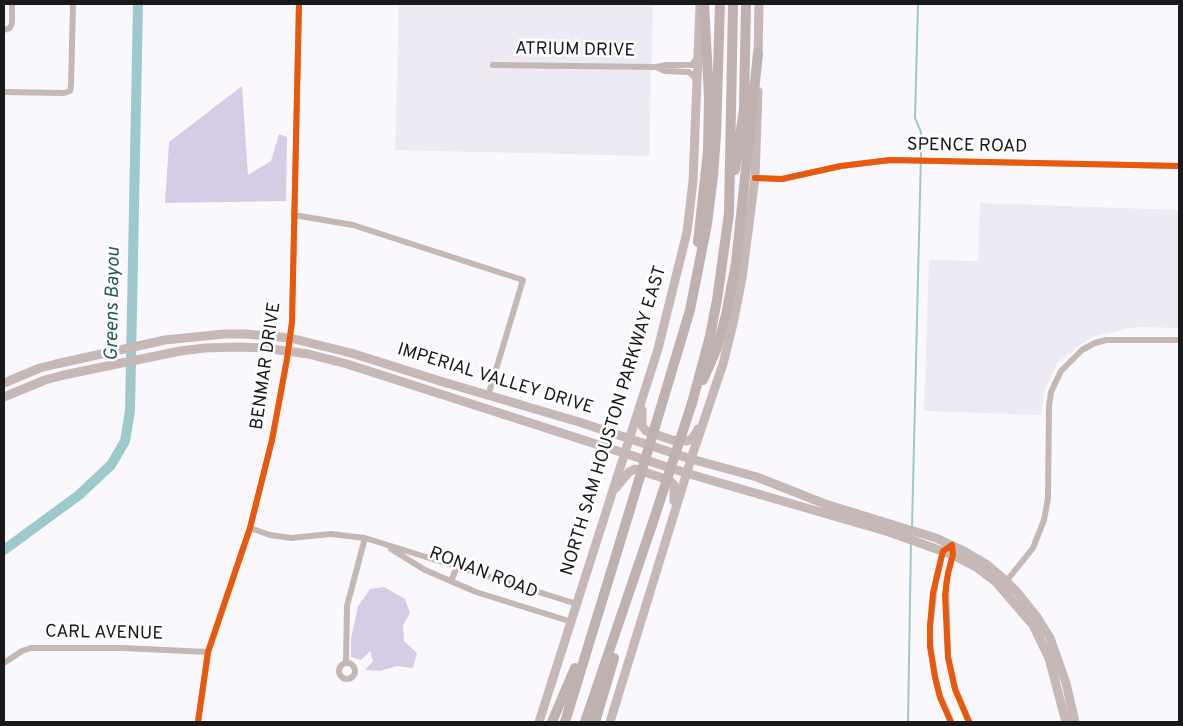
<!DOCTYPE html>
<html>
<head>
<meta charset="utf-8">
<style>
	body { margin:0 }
	#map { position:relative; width:1183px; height:726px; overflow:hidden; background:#faf8fd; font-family:Overpass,sans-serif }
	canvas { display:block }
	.frame { position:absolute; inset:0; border:5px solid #19181b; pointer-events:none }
</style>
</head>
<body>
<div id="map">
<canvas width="1183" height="726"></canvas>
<div class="frame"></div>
</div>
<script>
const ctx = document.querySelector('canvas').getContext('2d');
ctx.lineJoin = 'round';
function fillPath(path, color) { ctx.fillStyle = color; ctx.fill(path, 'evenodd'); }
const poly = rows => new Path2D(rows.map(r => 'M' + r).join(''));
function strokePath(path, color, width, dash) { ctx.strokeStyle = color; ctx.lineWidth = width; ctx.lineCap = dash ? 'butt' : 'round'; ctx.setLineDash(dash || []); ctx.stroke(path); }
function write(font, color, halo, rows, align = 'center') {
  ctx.font = font + ' Overpass,sans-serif'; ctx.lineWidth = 5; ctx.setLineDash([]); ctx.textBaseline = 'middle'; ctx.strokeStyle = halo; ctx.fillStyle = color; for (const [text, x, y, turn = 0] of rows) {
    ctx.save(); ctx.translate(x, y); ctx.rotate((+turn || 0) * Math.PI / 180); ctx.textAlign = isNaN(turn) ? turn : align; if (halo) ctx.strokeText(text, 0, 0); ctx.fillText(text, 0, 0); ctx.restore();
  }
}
const built = poly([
	[399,4,653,4,649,156,395,150],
	[980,203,1179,210,1179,328,1136,327,1095,336,1075,348,1057,364,1045,389,1041,415,924,411,929,260,978,261]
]);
const forest = poly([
	[242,86,248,175,271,161,279,134,287,137,286,201,165,203,169,142],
	[384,587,405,599,410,613,403,625,404,641,417,653,413,668,397,666,380,671,365,670,373,661,370,651,361,660,351,657,351,639,358,606,370,589]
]);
const stream = poly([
	[912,527,921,154,921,132,915,118,918,4],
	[908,722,911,542]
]);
const river = poly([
	[4,550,79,495,111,465,125,441,130,411,138,4]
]);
const minor = poly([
	[4,30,10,28,12,23,12,4],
	[493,65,656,67,666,65,692,65,698,56],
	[656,67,665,71,689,72,698,81],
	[4,92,64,93,70,91,71,86,73,4],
	[755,178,782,179,841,166,890,160,1179,166],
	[294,215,353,225,523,280,488,396],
	[250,528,270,535,291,538,331,534,365,538,577,604],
	[391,549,425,570,476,592,572,622],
	[945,549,943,551,936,579,930,626,930,646,935,677,940,697,951,722],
	[953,552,946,584,948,657,955,689,969,722],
	[451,581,457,567],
	[1005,583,1033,548,1044,520,1048,498,1049,406,1051,392,1061,371,1082,350,1095,343,1106,340,1179,340],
	[346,662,347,606,365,538],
	'339 671a8 8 0 1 1 16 0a8 8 0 1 1-16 0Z',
	[4,663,22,651,31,648,122,648,208,652],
	[198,722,208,652,250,528,272,440,287,359,292,322,299,4]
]);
const major = poly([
	[758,58,759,4],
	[4,383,40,368,56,364,165,340,224,334,246,334,290,338,351,353,440,381,579,422,691,459,757,477,825,504,936,538,964,551,986,564,1006,581,1017,592,1037,617,1050,638,1066,683,1075,722],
	[4,397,45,380,64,375,180,351,205,348,239,347,265,348,308,354,347,364,686,473,889,532,953,555,976,567,996,582,1033,625,1049,658,1066,722],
	[642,410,642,426,646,431,672,440,687,441,693,438,698,429],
	[615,489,629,472,635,469,669,480,674,485,674,501],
	[539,722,658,349,687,232,693,181,700,5],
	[610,722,691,459,723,364,733,324,742,278,755,178,758,91]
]);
const highway = poly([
	[735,170,744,109,746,4],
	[698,242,708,151,709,96,704,4],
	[703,380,717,348,726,315,736,263,758,53],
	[664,397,690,310,707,224,713,176,716,135,720,4],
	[692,403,710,336,717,300,729,213,733,4],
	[552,722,575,668],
	[565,722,628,516],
	[585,722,652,525],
	[595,722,614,658]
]);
const highwayBridge = poly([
	[628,516,664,397],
	[652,525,692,403]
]);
const cycleway = poly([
	[755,178,782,179,841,166,890,160,1179,166],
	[198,722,208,652,250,528,272,440,287,359,292,322,299,4],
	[951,722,940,697,935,677,930,646,930,626,933,593,943,551,952,545,953,555,948,573,945,595,948,657,955,689,969,722]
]);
const streetNames = [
	["ATRIUM DRIVE",575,51,1],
	["SPENCE ROAD",967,147,1],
	["BENMAR DRIVE",267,366,-82],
	["IMPERIAL VALLEY DRIVE",495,380,17],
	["NORTH SAM HOUSTON PARKWAY EAST",615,421,-73],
	["RONAN ROAD",483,574,21],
	["CARL AVENUE",104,634,1]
];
const waterNames = [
	["Greens Bayou",114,304,-89]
];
fillPath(built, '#eeeaf4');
fillPath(forest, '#d7cce6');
strokePath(stream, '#9dc8cc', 2);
strokePath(river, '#9dc8cc', 10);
strokePath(minor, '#c4b7b4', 6);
strokePath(major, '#c5b8b6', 9);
strokePath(highway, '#bfb1af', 10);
strokePath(highwayBridge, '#bfb1af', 10);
strokePath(cycleway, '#e8590c', 6);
write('18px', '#19181b', '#fff', streetNames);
write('italic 19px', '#245a5d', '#fff', waterNames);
</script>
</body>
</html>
